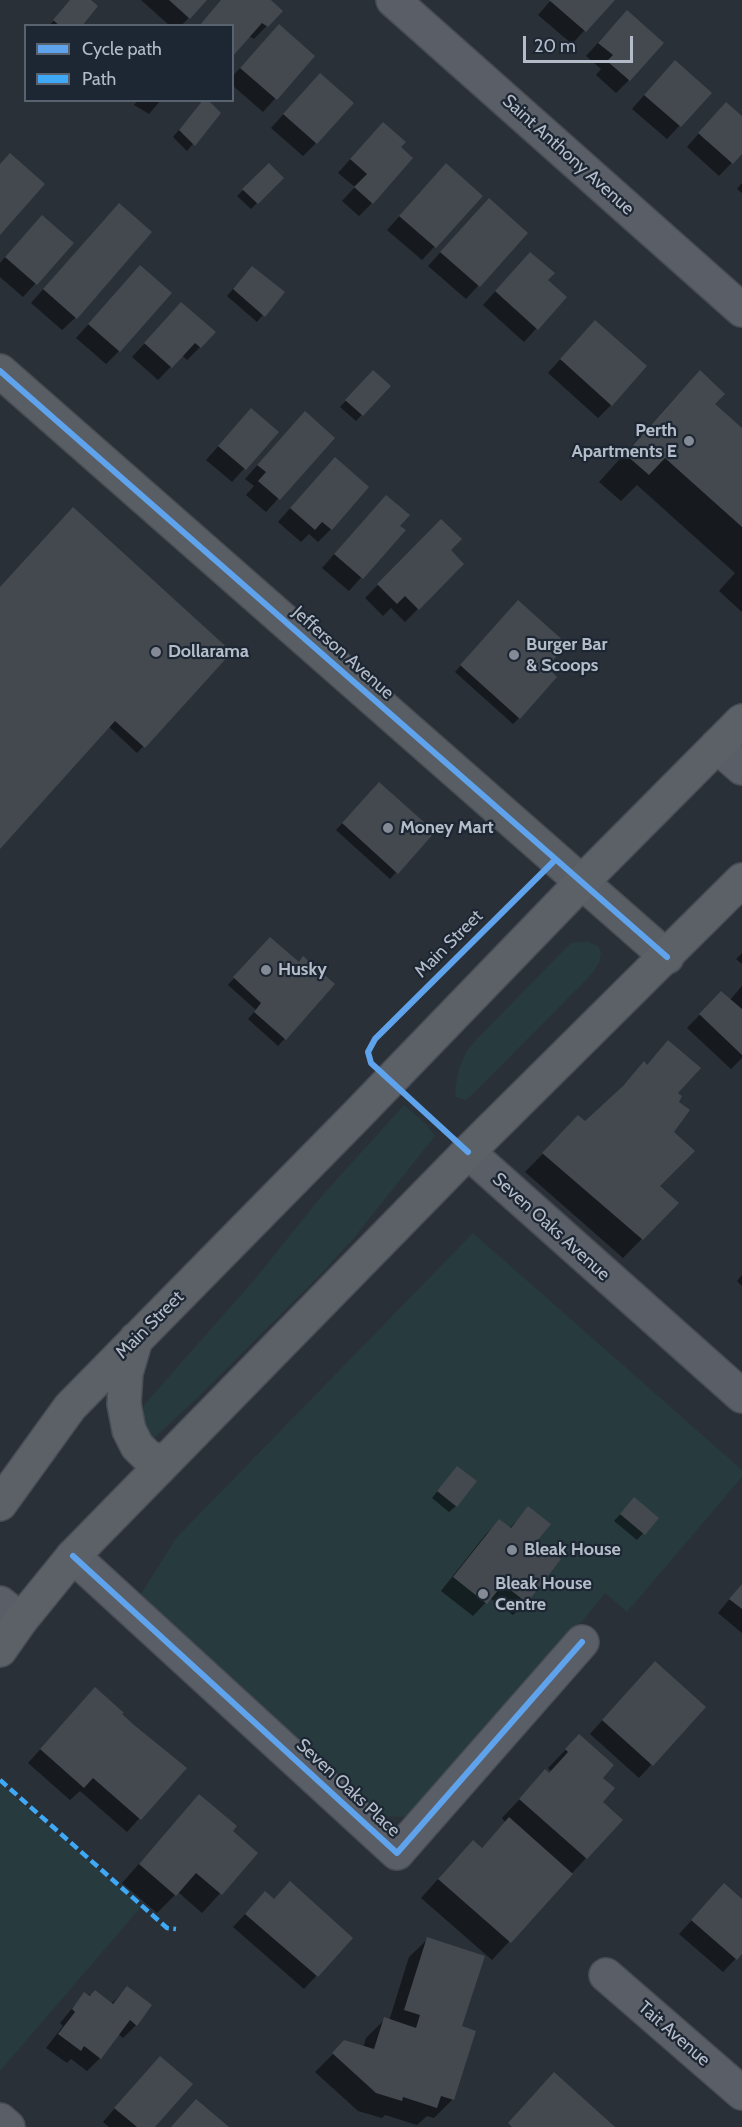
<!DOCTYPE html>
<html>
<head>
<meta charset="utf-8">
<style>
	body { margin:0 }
	#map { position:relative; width:742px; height:2127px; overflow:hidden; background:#2a3038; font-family:Cabin,sans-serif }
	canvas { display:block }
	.legend { position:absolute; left:24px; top:24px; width:210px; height:78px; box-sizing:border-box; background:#1d2633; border:2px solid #59626f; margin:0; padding:8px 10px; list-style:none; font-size:18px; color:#b4bcc9 }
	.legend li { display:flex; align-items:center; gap:12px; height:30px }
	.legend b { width:30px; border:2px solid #59626f }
	.scale { position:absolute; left:523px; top:36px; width:110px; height:27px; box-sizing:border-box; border:3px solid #b4bcc9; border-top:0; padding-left:8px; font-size:18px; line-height:21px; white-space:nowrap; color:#b4bcc9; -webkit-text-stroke:4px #1d2633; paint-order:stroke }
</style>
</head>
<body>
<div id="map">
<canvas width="742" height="2127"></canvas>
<ul class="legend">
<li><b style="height:8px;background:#60a3ed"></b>Cycle path</li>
<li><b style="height:8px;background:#3fa9f5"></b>Path</li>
</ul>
<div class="scale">20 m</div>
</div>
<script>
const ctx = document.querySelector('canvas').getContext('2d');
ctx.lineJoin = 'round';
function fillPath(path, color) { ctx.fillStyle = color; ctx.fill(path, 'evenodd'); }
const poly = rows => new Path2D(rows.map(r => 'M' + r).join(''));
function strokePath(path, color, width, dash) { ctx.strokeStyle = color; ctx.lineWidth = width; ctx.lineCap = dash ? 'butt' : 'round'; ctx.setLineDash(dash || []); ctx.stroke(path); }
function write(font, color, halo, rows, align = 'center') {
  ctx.font = font + ' Cabin,sans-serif'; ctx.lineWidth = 4.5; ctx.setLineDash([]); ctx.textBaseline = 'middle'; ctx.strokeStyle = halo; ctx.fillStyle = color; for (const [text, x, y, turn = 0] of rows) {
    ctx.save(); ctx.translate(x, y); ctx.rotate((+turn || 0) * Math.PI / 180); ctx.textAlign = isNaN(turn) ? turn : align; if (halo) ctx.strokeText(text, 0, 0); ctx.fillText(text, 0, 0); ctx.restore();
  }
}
const green = poly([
	[581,942,589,942,598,946,601,953,599,963,590,976,475,1092,466,1100,456,1097,455,1089,459,1069,466,1052,477,1039,562,952,571,943],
	[404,1105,427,1125,435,1136,353,1239,319,1276,194,1401,153,1439,143,1427,144,1405,255,1279,320,1198],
	[473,1233,742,1470,742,1477,627,1612,605,1593,437,1799,420,1811,402,1817,380,1816,135,1603,177,1537],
	[0,1784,141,1907,0,2071]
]);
const shadow = poly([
	[71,0,88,0,80,26,49,26],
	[141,0,205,0,181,26,170,26],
	[222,0,268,0,281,11,254,39,232,26,199,26],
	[551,0,612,0,572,44,538,15],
	[614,25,629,80,616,93,596,75,601,69,586,56],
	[266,39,313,56,263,112,232,85,232,77],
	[662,75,710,93,667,139,632,109],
	[307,88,316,143,303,156,271,128],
	[138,100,161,100,149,114,134,105],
	[199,106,219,113,187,151,173,137],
	[713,117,742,118,742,152,719,176,687,147],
	[370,137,399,148,372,203,359,216,342,201,355,187,338,173],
	[269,165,282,178,251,209,237,196],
	[434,178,481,196,422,260,387,230],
	[742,183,742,193,737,189],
	[476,213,526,233,466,299,428,266],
	[106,218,75,318,62,330,31,303],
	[29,230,72,243,23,297,0,277,0,263],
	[140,267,119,351,106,364,76,338],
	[517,267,546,281,565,297,524,342,483,305],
	[246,274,282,292,257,322,227,296],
	[181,304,200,347,187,360,182,355,158,380,132,357],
	[582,335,611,405,598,418,548,373],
	[373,372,389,386,356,421,340,407],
	[700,372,713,404,742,430,742,612,719,591,735,573,637,485,621,501,599,482,673,400],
	[239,423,277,432,232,482,206,460],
	[292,426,333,438,266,512,246,495,254,486,245,479],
	[322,472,331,529,318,542,309,534,301,542,278,522],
	[373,510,404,530,349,591,322,568],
	[441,521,448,550,462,564,405,622,391,608,383,616,365,598],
	[0,588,230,652,137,753,108,726,0,847],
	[512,608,545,667,519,718,513,724,455,672],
	[373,790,433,832,390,879,336,830],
	[264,945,333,985,278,1046,248,1019,256,1010,228,985],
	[742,953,742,964,736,959],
	[742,986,742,1058,731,1069,687,1028,721,993,730,1000],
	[644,1063,677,1093,672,1132,658,1186,677,1203,623,1258,525,1172,579,1117,585,1123,614,1096],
	[742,1275,742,1286,737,1281],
	[451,1474,456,1506,449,1512,432,1498],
	[628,1506,657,1518,637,1540,614,1521],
	[528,1508,535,1541,526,1602,513,1615,490,1598,473,1616,441,1591,486,1534,499,1521,509,1529],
	[742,1584,742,1633,718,1613],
	[642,1676,704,1707,639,1778,590,1734],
	[82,1703,120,1714,184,1769,127,1832,80,1791,70,1800,28,1763],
	[579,1736,601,1778,601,1802,586,1858,492,1960,421,1898,455,1860,481,1849,506,1823,502,1818,546,1771,548,1774,551,1771,548,1768],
	[199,1796,231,1832,256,1854,202,1913,178,1892,157,1913,122,1883],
	[724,1885,742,1901,742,1952,723,1972,679,1934],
	[265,1893,274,1900,351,1938,304,1989,233,1927],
	[428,1939,460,2027,453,2099,434,2118,427,2116,417,2125,385,2115,382,2118,358,2111,315,2072,345,2042,363,2048,366,2038,385,2019,389,2021,409,1957],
	[127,1988,136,2025,123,2038,118,2034,100,2058,87,2071,71,2059,67,2063,46,2048,63,2026,60,2023,85,1993,111,2004],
	[147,2071,153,2127,109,2127,103,2122]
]);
const building = poly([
	[70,0,91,0,98,6,82,26,60,26,53,20],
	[169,0,207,0,190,19],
	[221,0,271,0,283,11,268,27,262,23,232,57,232,26,199,26],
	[549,0,615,0,586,32],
	[627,10,664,43,630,81,607,61,613,55,598,43],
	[279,24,315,56,277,100,240,68],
	[675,60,712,93,681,127,644,95],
	[320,73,354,103,317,144,283,114],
	[203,100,208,100,221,113,195,146,179,130],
	[726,102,742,116,742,154,733,164,698,133],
	[383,122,406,142,401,147,413,158,373,204,354,187,367,174,350,159],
	[10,153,45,184,0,235,0,164],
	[269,163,284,178,258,204,242,189],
	[446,163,483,196,436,248,399,216],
	[489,198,528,233,480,287,440,252],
	[119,203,152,232,77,319,43,289],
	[42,215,74,243,37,285,5,257],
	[530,252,555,273,548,280,567,297,538,330,495,291],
	[140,265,172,293,120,352,88,324],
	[252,266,285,292,265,317,233,289],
	[181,302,216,332,201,348,195,343,172,368,144,343],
	[595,320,647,366,612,406,560,359],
	[373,370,391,386,363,416,345,400],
	[700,370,725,394,715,404,742,428,742,527,665,458,649,475,625,454],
	[251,408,279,432,246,470,218,446],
	[305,411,335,438,280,500,258,481,266,472,257,465],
	[335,457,369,487,332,530,322,522,315,530,290,508],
	[386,495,410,515,400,526,406,530,363,579,334,554],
	[73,507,232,652,145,748,115,721,0,849,0,587],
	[441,519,462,539,451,550,464,564,419,610,405,596,397,604,377,584],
	[518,600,567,644,547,667,557,677,520,719,460,665],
	[379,782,435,832,398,874,342,823],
	[270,937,299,962,303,956,335,984,286,1040,254,1012,261,1003,233,977],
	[721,991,742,1009,742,1055,699,1014],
	[668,1040,701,1068,678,1093,682,1096,679,1102,690,1110,674,1132,695,1151,660,1186,679,1203,643,1240,542,1153,578,1115,585,1121,623,1086,644,1061,647,1065],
	[457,1466,477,1481,457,1507,437,1491],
	[634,1497,659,1518,645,1535,620,1514],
	[528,1506,551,1524,537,1541,561,1559,527,1603,503,1584,487,1604,453,1577,499,1519,511,1528],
	[742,1584,742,1609,729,1599],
	[655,1661,706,1707,653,1766,602,1720],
	[95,1687,124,1713,122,1714,134,1725,187,1768,141,1820,93,1778,84,1788,40,1749],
	[579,1734,614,1765,603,1778,615,1788,603,1802,623,1820,587,1859,519,1799,545,1769,549,1773,568,1752,565,1749],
	[199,1794,237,1826,233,1831,258,1853,222,1895,196,1873,176,1896,139,1864],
	[509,1817,573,1874,511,1943,438,1879,473,1840,482,1848],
	[290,1881,353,1938,318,1977,245,1914,265,1891,274,1899],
	[724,1883,742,1899,742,1954,737,1960,691,1920],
	[427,1937,485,1956,462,2026,476,2031,454,2100,441,2096,437,2108,403,2097,402,2101,376,2093,332,2053,344,2040,374,2049,384,2017,416,2028,420,2015,404,2010],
	[127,1986,152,2005,137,2026,130,2020,101,2059,84,2046,81,2051,58,2034,75,2012,72,2009,84,1992,90,1996,95,1990,113,2004],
	[160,2056,193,2084,155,2127,137,2127,114,2108],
	[554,2072,615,2127,512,2127,508,2123],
	[196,2099,229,2127,171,2127]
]);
const street = poly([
	[393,0,742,310],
	[717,746,742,768],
	[468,1152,742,1396],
	[73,1556,397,1853,582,1642],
	[0,1603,21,1620],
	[606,1975,742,2093],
	[0,2120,8,2127]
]);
const secondary = poly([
	[0,371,667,957]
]);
const primary = poly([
	[136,1339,126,1373,124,1404,129,1430,137,1446,148,1457,165,1462],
	[0,1504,70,1407,357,1115,581,883,742,721],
	[0,1650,21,1620,73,1556,468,1152,742,880]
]);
const quiet = poly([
	[0,1780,167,1928,176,1929]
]);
const cycleway = poly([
	[0,371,667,957],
	[468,1152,371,1063,368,1052,375,1039,555,860],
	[73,1556,397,1853,582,1642]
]);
const markers = [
	[689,441,6,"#848b96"],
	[156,652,6,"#848b96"],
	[514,655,6,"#848b96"],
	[388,828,6,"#848b96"],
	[266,970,6,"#848b96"],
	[512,1550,6,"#848b96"],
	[483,1594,6,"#848b96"]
];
const streetNames = [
	["Saint Anthony Avenue",568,155,42],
	["Jefferson Avenue",343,653,42],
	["Main Street",449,944,-45],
	["Seven Oaks Avenue",551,1227,42],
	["Main Street",150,1325,-45],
	["Seven Oaks Place",348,1788,43],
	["Tait Avenue",674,2034,41]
];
const poiNames = [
	["Perth",677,431,"right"],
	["Apartments E",677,452,"right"],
	["Burger Bar",526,645],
	["& Scoops",526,666],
	["Dollarama",168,652],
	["Money Mart",400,828],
	["Husky",278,970],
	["Bleak House",524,1550],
	["Bleak House",495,1584],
	["Centre",495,1605]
];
fillPath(green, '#273a3e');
fillPath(shadow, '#0007');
fillPath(building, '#444950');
strokePath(street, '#484c53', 36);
strokePath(secondary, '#484c53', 36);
strokePath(primary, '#484c55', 36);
strokePath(street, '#5a5e66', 33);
strokePath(secondary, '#595d64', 33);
strokePath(primary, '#5c6168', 33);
strokePath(quiet, '#3fa9f5', 4.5, [9, 4.5]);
strokePath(cycleway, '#60a3ed', 6);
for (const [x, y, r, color] of markers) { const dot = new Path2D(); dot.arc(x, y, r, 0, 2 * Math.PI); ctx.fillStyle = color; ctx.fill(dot); strokePath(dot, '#1d2633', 2); }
write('18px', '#b4bcc9', '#1d2633', streetNames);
write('bold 18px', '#b4bcc9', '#1d2633', poiNames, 'left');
</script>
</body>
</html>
